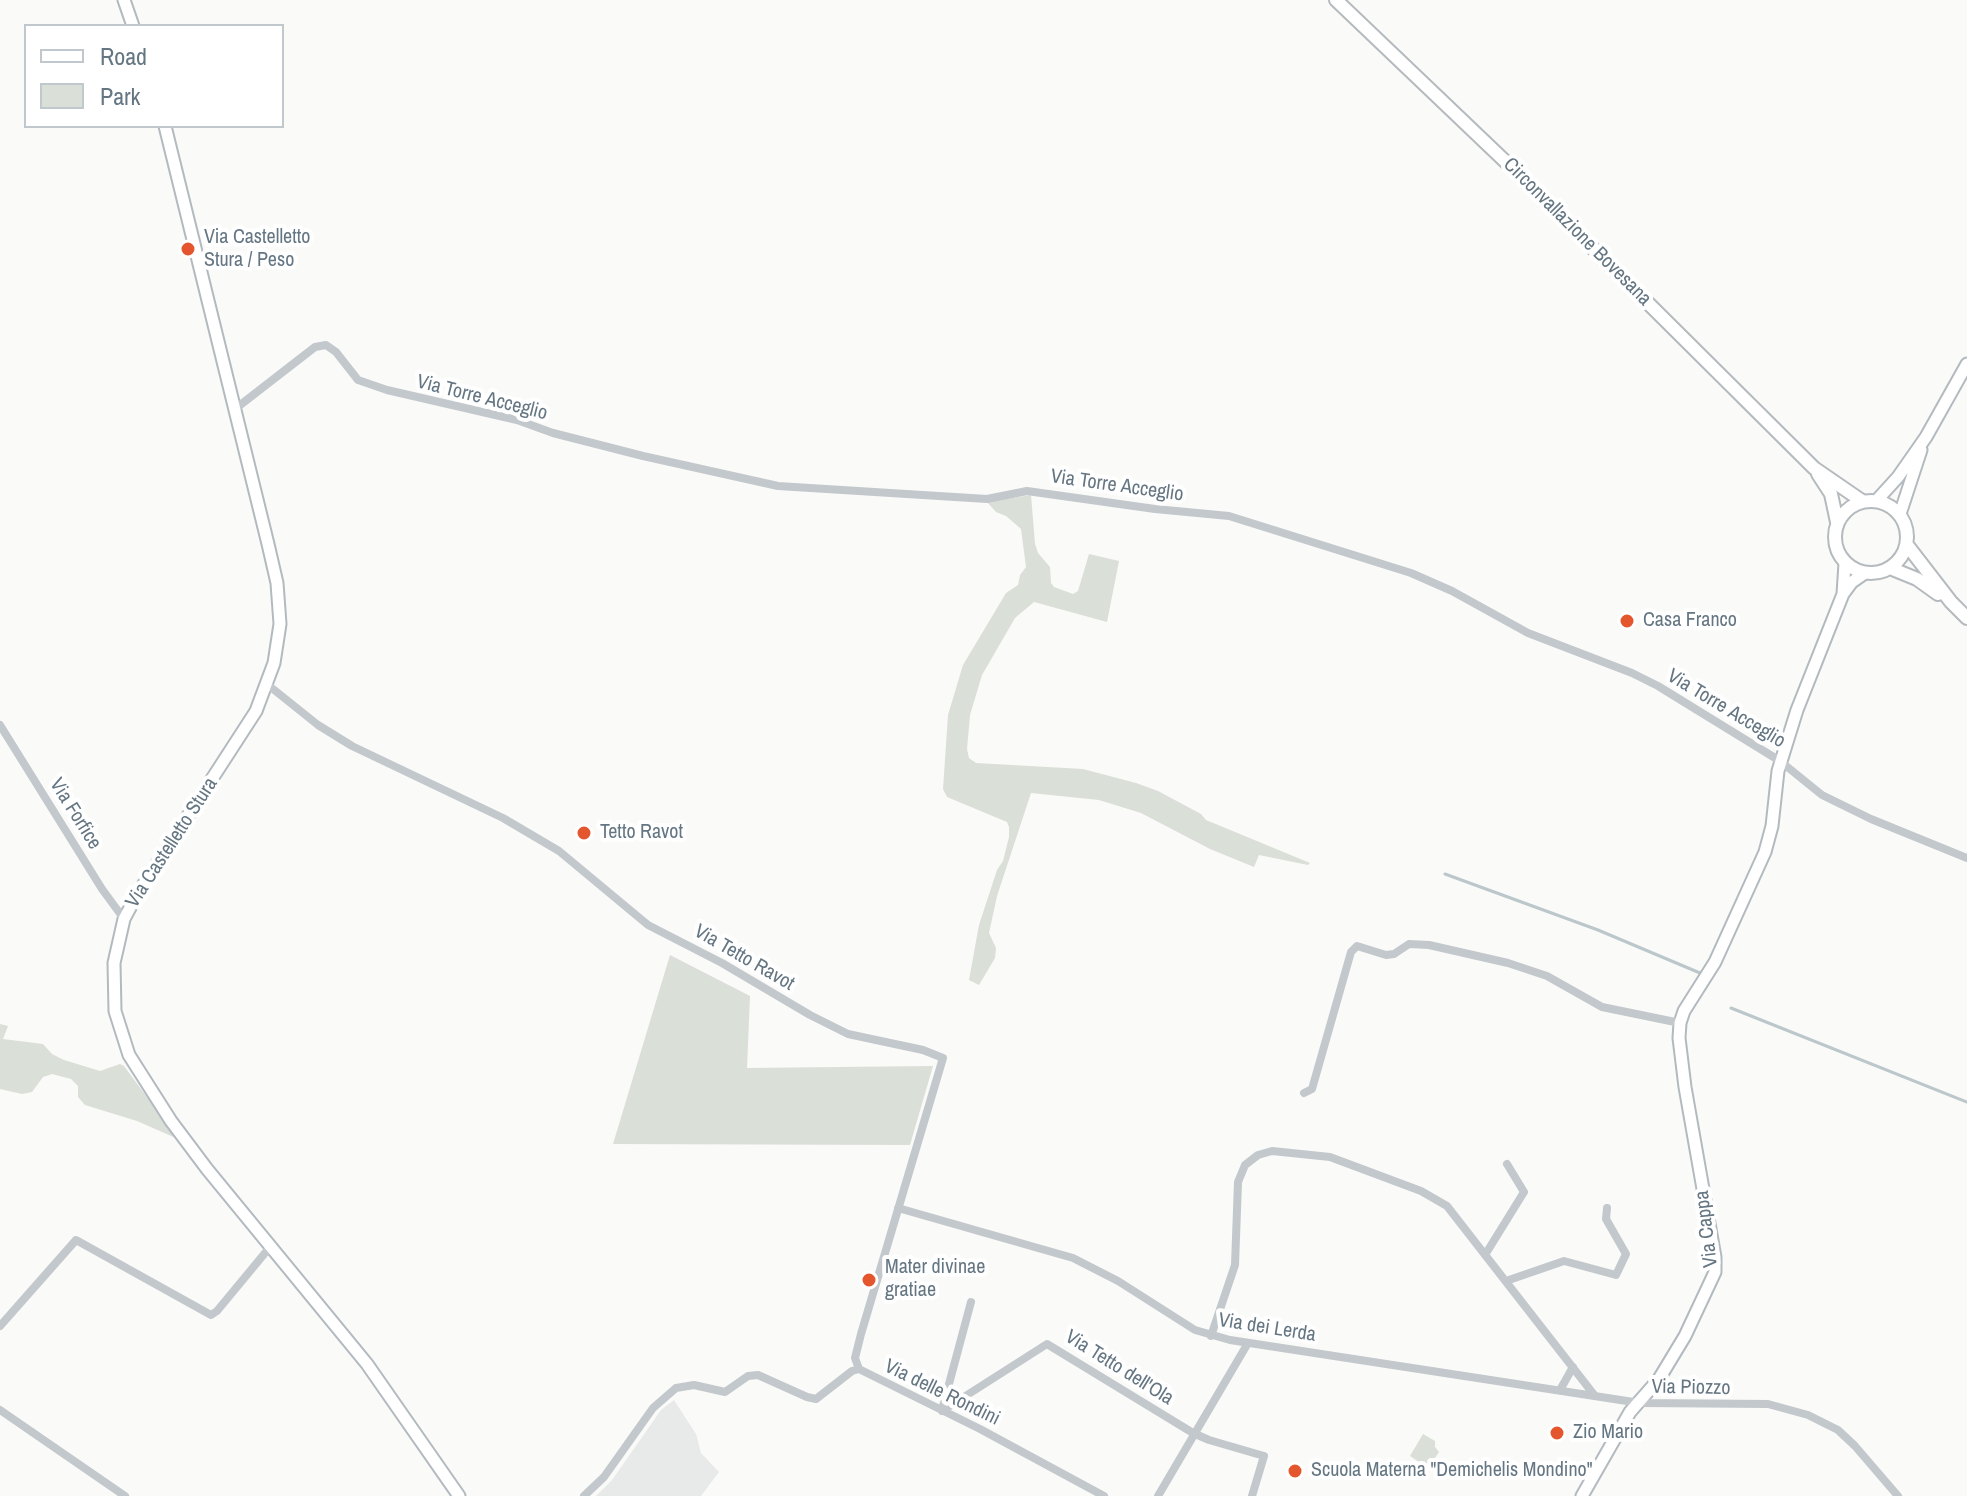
<!DOCTYPE html>
<html>
<head>
<meta charset="utf-8">
<style>
	body { margin:0 }
	#map { position:relative; width:1967px; height:1496px; overflow:hidden; background:#fafaf8; font-family:"Archivo Narrow",sans-serif }
	canvas { display:block }
	.legend { position:absolute; left:24px; top:24px; width:260px; height:104px; box-sizing:border-box; background:#fff; border:2px solid #c1c8cd; margin:0; padding:10px 14px; list-style:none; font-size:24px; color:#657683 }
	.legend li { display:flex; align-items:center; gap:16px; height:40px }
	.legend b { width:40px; border:2px solid #c1c8cd }
</style>
</head>
<body>
<div id="map">
<canvas width="1967" height="1496"></canvas>
<ul class="legend">
<li><b style="height:10px;background:#fff"></b>Road</li>
<li><b style="height:22px;background:#dadfd7"></b>Park</li>
</ul>
</div>
<script>
const ctx = document.querySelector('canvas').getContext('2d');
ctx.lineJoin = 'round';
function fillPath(path, color) { ctx.fillStyle = color; ctx.fill(path, 'evenodd'); }
const poly = rows => new Path2D(rows.map(r => 'M' + r).join(''));
function strokePath(path, color, width, dash) { ctx.strokeStyle = color; ctx.lineWidth = width; ctx.lineCap = dash ? 'butt' : 'round'; ctx.setLineDash(dash || []); ctx.stroke(path); }
function write(font, color, halo, rows, align = 'center') {
  ctx.font = font + ' "Archivo Narrow",sans-serif'; ctx.lineWidth = 8; ctx.setLineDash([]); ctx.textBaseline = 'middle'; ctx.strokeStyle = halo; ctx.fillStyle = color; for (const [text, x, y, turn = 0] of rows) {
    ctx.save(); ctx.translate(x, y); ctx.rotate((+turn || 0) * Math.PI / 180); ctx.textAlign = isNaN(turn) ? turn : align; if (halo) ctx.strokeText(text, 0, 0); ctx.fillText(text, 0, 0); ctx.restore();
  }
}
const built = poly([
	[674,1400,696,1434,701,1453,719,1472,701,1496,596,1496,612,1480,661,1410]
]);
const green = poly([
	[1031,495,1035,544,1038,553,1050,567,1051,583,1054,587,1073,594,1078,591,1089,554,1119,561,1107,622,1034,602,1015,618,982,675,970,715,967,749,969,758,976,763,1083,769,1136,783,1158,791,1201,814,1206,820,1310,863,1308,865,1259,855,1254,867,1210,849,1141,813,1099,800,1031,793,997,896,989,933,996,948,995,958,979,985,969,980,979,925,997,870,1003,861,1009,837,1009,827,1007,822,947,797,943,789,948,715,963,665,1006,593,1018,585,1020,575,1026,567,1021,529,1006,516,996,512,987,502],
	[670,955,750,996,747,1068,933,1066,910,1145,613,1144],
	[0,1024,8,1026,3,1039,43,1044,52,1054,64,1060,100,1071,120,1064,124,1066,178,1139,137,1121,85,1105,78,1097,78,1086,71,1079,52,1074,43,1077,32,1092,22,1094,0,1089],
	[1423,1434,1435,1441,1435,1447,1439,1452,1428,1468,1410,1456]
]);
const stream = poly([
	[1445,874,1598,930,1700,973],
	[1731,1008,1967,1102]
]);
const street = poly([
	[235,409,315,347,326,345,336,352,358,380,387,390,517,420,553,433,643,456,778,486,987,499,1027,491,1155,509,1229,516,1411,573,1452,591,1528,633,1632,673,1658,686,1780,761,1822,795,1871,819,1967,858],
	[268,685,318,725,352,746,503,818,559,851,648,925,722,963,810,1015,848,1034,923,1050,943,1058,861,1334,855,1358,859,1369],
	[0,725,102,889,124,919],
	[1304,1093,1312,1089,1351,952,1357,946,1386,955,1394,954,1409,944,1429,945,1508,963,1547,976,1602,1007,1680,1023],
	[898,1208,1073,1258,1118,1281,1195,1330,1230,1340,1640,1403,1768,1404,1808,1415,1838,1430,1855,1446,1898,1496],
	[1485,1255,1524,1192,1507,1164],
	[1506,1281,1564,1261,1616,1275,1626,1254,1606,1219,1607,1208],
	[0,1326,76,1240,211,1315,217,1311,270,1247],
	[1211,1336,1235,1265,1238,1182,1245,1165,1258,1155,1272,1151,1330,1157,1421,1191,1447,1206,1595,1396],
	[859,1369,980,1429,1104,1496],
	[1560,1390,1573,1367],
	[0,1410,125,1496],
	[942,1410,971,1302],
	[942,1411,1047,1344,1193,1433,1209,1440,1264,1456,1252,1496],
	[584,1496,604,1477,653,1408,676,1388,694,1385,725,1392,748,1376,758,1375,807,1397,816,1399,852,1371,859,1369],
	[1158,1496,1248,1343]
]);
const secondary = poly([
	[124,0,133,26],
	[165,126,268,544,277,583,280,624,274,663,256,711,138,893,124,919,114,963,115,1011,129,1055,171,1121,207,1169,367,1364,459,1496],
	[1877,500,1898,477,1926,437,1967,364],
	[1900,514,1921,450],
	[1843,594,1845,563],
	[1582,1496,1630,1412,1659,1379,1685,1336,1715,1272,1715,1257,1685,1087,1679,1038,1680,1023,1684,1011,1715,962,1765,852,1772,826,1778,771,1797,710,1843,594,1852,582,1865,573]
]);
const primary = poly([
	[1336,0,1509,165,1814,468,1862,501],
	[1818,474,1831,494,1837,522],
	'1835 537a36 36 0 1 1 72 0a36 36 0 1 1-72 0Z',
	[1907,545,1951,602,1967,618],
	[1890,568,1917,579,1938,594]
]);
const markers = [
	[188,249,8,"#e4572e"],
	[1627,621,8,"#e4572e"],
	[584,833,8,"#e4572e"],
	[869,1280,8,"#e4572e"],
	[1557,1433,8,"#e4572e"],
	[1295,1471,8,"#e4572e"]
];
const streetNames = [
	["Circonvallazione Bovesana",1577,232,45],
	["Via Torre Acceglio",482,398,14],
	["Via Torre Acceglio",1117,486,8],
	["Via Torre Acceglio",1726,709,31],
	["Via Forfice",75,814,58],
	["Via Castelletto Stura",172,843,-57],
	["Via Tetto Ravot",744,958,30],
	["Via Cappa",1707,1229,-97],
	["Via dei Lerda",1267,1328,9],
	["Via Tetto dell'Ola",1119,1368,32],
	["Via Piozzo",1691,1388,1],
	["Via delle Rondini",942,1393,26]
];
const poiNames = [
	["Via Castelletto",204,238],
	["Stura / Peso",204,261],
	["Casa Franco",1643,621],
	["Tetto Ravot",600,833],
	["Mater divinae",885,1268],
	["gratiae",885,1291],
	["Zio Mario",1573,1433],
	["Scuola Materna \"Demichelis Mondino\"",1311,1471]
];
fillPath(built, '#e8e9e9');
fillPath(green, '#dadfd7');
strokePath(stream, '#bbc7cb', 3);
strokePath(secondary, '#b3babf', 15);
strokePath(primary, '#b5babe', 16);
strokePath(street, '#c3c8cc', 8);
strokePath(secondary, '#fff', 11);
strokePath(primary, '#fff', 12);
for (const [x, y, r, color] of markers) { const dot = new Path2D(); dot.arc(x, y, r, 0, 2 * Math.PI); ctx.fillStyle = color; ctx.fill(dot); strokePath(dot, '#fff', 3); }
write('20px', '#657683', '#fff', streetNames);
write('20px', '#657683', '#fff', poiNames, 'left');
</script>
</body>
</html>
